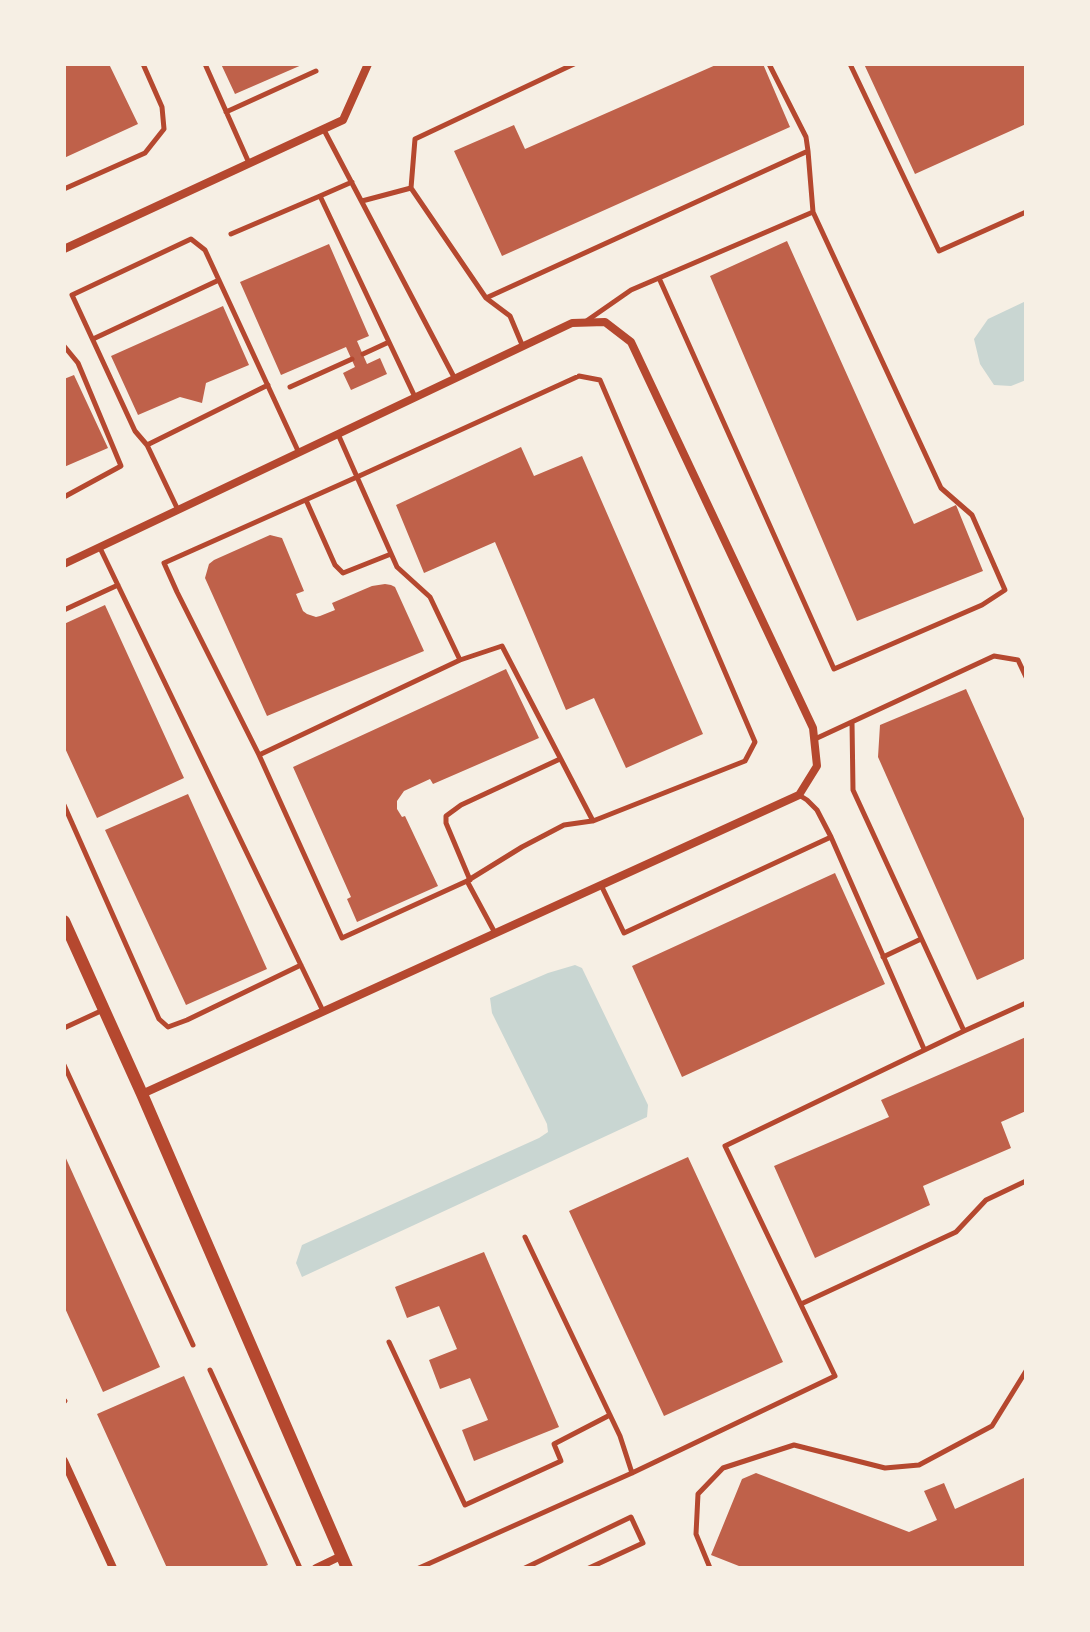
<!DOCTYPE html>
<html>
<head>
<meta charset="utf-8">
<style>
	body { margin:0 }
	#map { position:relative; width:1090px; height:1632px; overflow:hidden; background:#f6efe4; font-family:"IBM Plex Sans",sans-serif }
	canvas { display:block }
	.frame { position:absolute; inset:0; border:66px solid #f6efe4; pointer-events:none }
</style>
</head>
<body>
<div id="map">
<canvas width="1090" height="1632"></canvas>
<div class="frame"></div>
</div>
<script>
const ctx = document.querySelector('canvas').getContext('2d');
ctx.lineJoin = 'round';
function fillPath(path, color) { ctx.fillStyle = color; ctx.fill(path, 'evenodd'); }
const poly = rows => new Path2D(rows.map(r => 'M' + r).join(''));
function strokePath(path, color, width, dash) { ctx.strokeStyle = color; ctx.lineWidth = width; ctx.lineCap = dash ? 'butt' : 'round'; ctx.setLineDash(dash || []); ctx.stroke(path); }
const water = poly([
	[1026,301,1026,380,1011,386,994,385,980,364,974,339,988,319],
	[575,965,582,968,648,1105,647,1117,302,1277,296,1263,302,1245,539,1138,548,1132,547,1124,492,1013,490,998,548,973]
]);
const building = poly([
	[64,64,109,64,138,124,64,158],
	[221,64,304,64,235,94],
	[718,64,763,64,790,127,502,256,454,151,514,125,525,149],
	[864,64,1026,64,1026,124,915,174],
	[787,241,914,524,956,505,983,571,857,621,710,276],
	[329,244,369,336,357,341,367,364,380,358,387,374,351,390,343,373,355,367,346,347,281,375,240,282],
	[223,306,249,365,206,383,202,403,180,397,138,415,111,356],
	[74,375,108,448,64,467,64,379],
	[521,447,534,476,582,456,703,734,626,768,594,698,566,710,495,542,424,573,396,505],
	[270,535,282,538,304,591,296,594,303,611,307,614,316,617,320,616,335,610,332,603,372,586,385,584,391,585,395,587,424,651,267,716,205,578,209,564,214,560],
	[105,605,184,778,97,818,64,746,64,624],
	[506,669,539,738,433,784,430,779,404,791,397,801,397,809,402,817,405,816,438,886,357,922,347,899,351,897,293,767],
	[966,689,1026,823,1026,958,977,980,878,757,880,725],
	[188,794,267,969,186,1005,105,830],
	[835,873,885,984,682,1077,632,966],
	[1026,1037,1026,1111,1001,1122,1011,1148,923,1186,930,1205,815,1258,774,1166,889,1117,881,1100],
	[64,1154,160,1367,103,1392,64,1306],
	[688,1157,783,1362,664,1416,569,1211],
	[484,1252,559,1427,474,1461,462,1430,488,1420,470,1378,440,1389,429,1360,457,1349,439,1306,407,1318,395,1287],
	[184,1376,268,1565,260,1568,167,1568,97,1414],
	[756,1473,909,1532,937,1520,924,1491,944,1483,955,1509,1026,1477,1026,1568,744,1568,711,1555,742,1479]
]);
const service = poly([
	[205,64,249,163],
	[574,64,415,139,411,188,486,298,808,151,806,137,769,64],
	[850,64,939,251,1026,212],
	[226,112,316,71],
	[324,130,455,379],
	[352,182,320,196,415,397],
	[64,189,145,153,164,129,162,107,143,64],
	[362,201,411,188],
	[231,234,320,196],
	[659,278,834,669,982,605,1005,590,972,515,941,488,813,212],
	[486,298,510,316,523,347],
	[585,322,631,290,813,212,808,151],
	[93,339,219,280],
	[64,346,78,363,121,466,64,497],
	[363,354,389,342],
	[579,376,600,380,755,742,745,761,593,821,502,646,460,660,430,597,397,567,357,477,579,376],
	[290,387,352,359],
	[338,434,357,477,164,563,177,592,259,755,460,660],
	[147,445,268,385],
	[306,500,335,565,343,573,391,554],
	[178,510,147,445,135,431,72,295,191,239,205,250,299,453],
	[100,548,323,1011],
	[64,610,118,585],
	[852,722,853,790,964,1031,1026,1003],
	[815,739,994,656,1018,660,1026,677],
	[259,755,342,938,467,881,522,847,564,825,592,821],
	[799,795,807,800,817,810,831,837],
	[64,805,159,1019,168,1027,187,1020,301,965],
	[470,880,446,823,446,816,461,805,560,759],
	[467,881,495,933],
	[601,885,624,933,831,837,924,1049],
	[883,957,921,939],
	[64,1028,103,1010],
	[64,1065,193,1345],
	[525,1237,620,1436,632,1473],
	[801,1304,956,1232,986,1200,1026,1181],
	[389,1342,465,1505,561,1461,554,1444,610,1415],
	[210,1370,300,1568],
	[64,1400,65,1401],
	[419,1568,632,1473,835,1376,725,1146,964,1031],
	[525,1568,631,1517,643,1543,589,1568],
	[710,1568,696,1534,698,1494,723,1468,794,1445,885,1468,919,1465,992,1426,1026,1371]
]);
const minor = poly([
	[64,249,343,120,368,64],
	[64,564,572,323,605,322,631,342,813,728,817,766,799,795,142,1094],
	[64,1461,113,1568],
	[316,1568,341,1556]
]);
const tertiary = poly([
	[64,921,142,1094,347,1568]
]);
fillPath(water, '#c9d6d2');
fillPath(building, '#bf614a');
strokePath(service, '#b5482f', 5);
strokePath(minor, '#b5482f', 8);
strokePath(tertiary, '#b5482f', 12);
</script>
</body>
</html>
